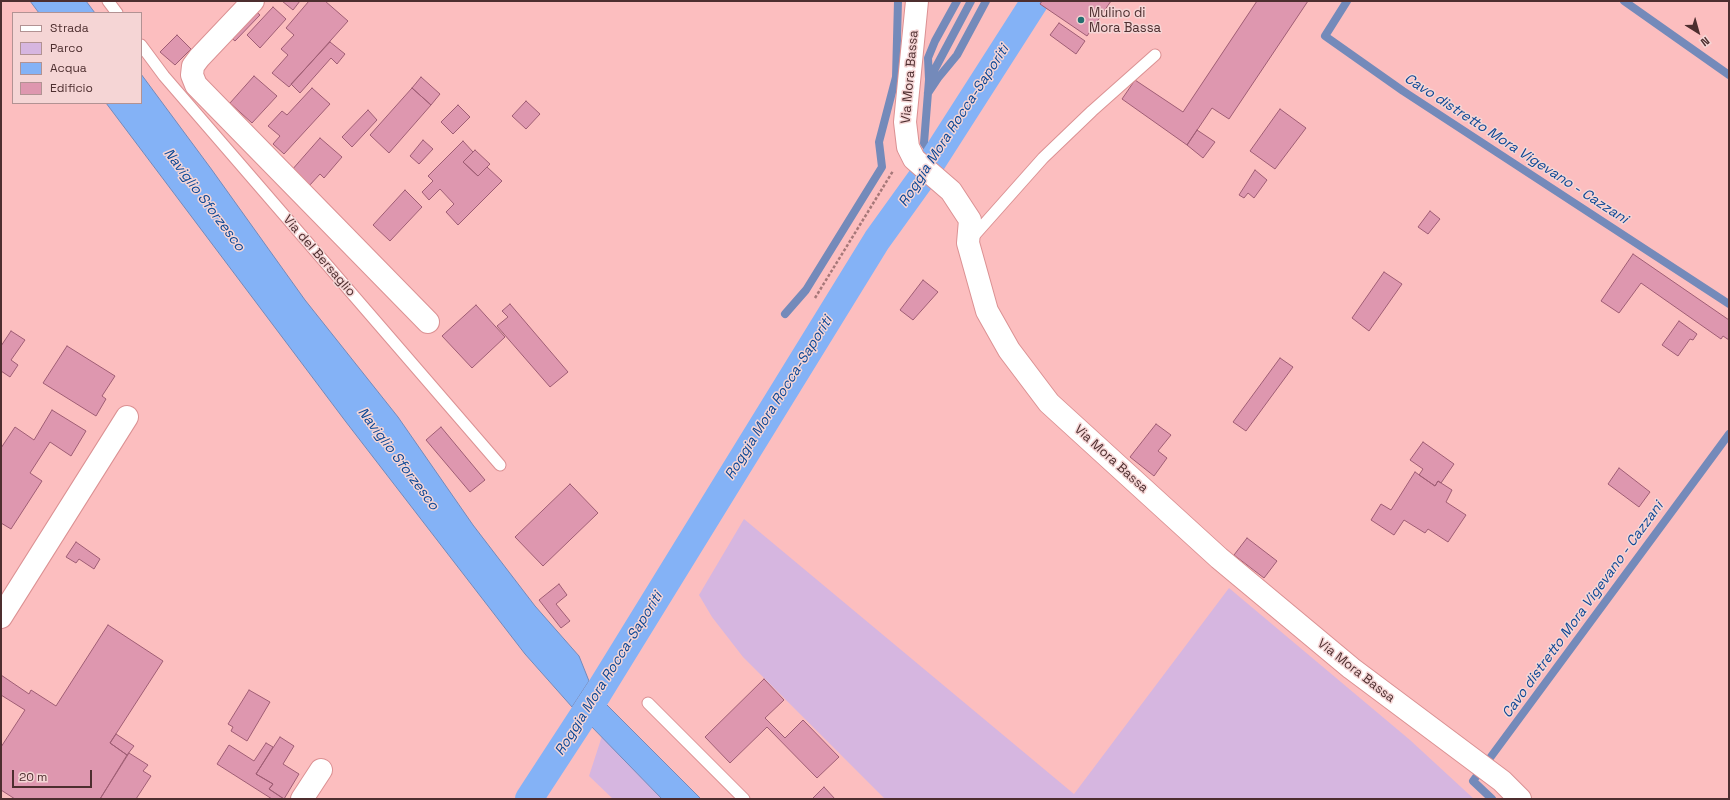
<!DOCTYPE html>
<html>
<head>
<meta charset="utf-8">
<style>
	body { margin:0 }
	#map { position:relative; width:1730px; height:800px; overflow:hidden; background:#fcbebf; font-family:"Space Grotesk",sans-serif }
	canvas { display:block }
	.frame { position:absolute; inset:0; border:2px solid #4d2e2f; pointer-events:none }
	.legend { position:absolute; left:12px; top:12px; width:130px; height:92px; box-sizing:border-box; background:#f5d5d5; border:1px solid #b29293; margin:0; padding:5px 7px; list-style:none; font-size:12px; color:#4d2e2f }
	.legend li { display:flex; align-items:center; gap:8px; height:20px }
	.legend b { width:20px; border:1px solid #b29293 }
	.north { position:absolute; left:1678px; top:12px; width:40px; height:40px; -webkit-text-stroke:3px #f5d5d5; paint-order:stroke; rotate:143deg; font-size:11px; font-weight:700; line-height:16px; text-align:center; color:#4d2e2f }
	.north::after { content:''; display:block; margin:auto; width:14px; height:18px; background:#4d2e2f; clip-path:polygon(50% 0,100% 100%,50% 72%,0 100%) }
	.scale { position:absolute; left:12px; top:770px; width:80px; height:18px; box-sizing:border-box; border:2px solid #4d2e2f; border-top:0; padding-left:5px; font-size:12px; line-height:14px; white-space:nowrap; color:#4d2e2f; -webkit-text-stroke:3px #f5d5d5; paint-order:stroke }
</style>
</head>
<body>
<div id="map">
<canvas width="1730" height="800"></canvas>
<div class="frame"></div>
<ul class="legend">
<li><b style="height:5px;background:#fff"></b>Strada</li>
<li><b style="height:11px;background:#d6b6e0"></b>Parco</li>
<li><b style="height:11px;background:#84b2f6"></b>Acqua</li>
<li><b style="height:11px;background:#de97af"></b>Edificio</li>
</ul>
<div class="north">N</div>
<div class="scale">20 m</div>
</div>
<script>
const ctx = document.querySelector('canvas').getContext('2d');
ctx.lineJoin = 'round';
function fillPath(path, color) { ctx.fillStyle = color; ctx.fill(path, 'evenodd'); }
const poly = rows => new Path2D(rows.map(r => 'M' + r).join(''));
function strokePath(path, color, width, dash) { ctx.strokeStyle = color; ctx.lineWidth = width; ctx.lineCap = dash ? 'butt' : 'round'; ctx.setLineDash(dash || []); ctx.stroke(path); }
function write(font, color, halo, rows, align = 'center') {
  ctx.font = font + ' "Space Grotesk",sans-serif'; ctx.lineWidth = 3; ctx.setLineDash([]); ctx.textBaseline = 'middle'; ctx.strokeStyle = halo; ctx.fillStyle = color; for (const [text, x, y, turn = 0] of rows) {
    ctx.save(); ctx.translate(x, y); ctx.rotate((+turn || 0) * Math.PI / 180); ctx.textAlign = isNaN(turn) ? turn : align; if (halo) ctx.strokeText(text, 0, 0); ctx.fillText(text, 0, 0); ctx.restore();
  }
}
const green = poly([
	[744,519,1074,794,1229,588,1410,740,1474,799,885,799,743,657,712,617,699,595],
	[602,736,662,799,613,799,589,776]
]);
const water = poly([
	[30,1,86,1,95,13,39,13,30,1],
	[141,74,212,170,305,300,398,417,473,525,535,606,579,656,589,681,572,707,525,654,346,422,106,103,141,103,141,74],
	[605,703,701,799,662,799,589,724,605,703]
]);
const stream = poly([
	[1347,1,1325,36,1403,91,1729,304],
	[1624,1,1729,75],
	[929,79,928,58,935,41,957,1],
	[928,93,938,78,957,55,986,1],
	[934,158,924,143,929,80,971,1],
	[785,314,806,290,882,167,879,142,896,77,898,1],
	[1492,799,1473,781,1729,434]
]);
const canal = poly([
	[529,799,598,693,877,240,923,176,1035,1]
]);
const building = poly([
	[282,1,300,1,293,10,282,1],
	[309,1,325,1,348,21,289,87,272,73,288,55,281,49,294,35,286,28,309,1],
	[1042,1,1111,1,1087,36,1040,4,1042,1],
	[1257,1,1308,1,1229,119,1212,108,1187,145,1122,99,1135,80,1183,112,1257,1],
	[273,7,286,19,260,48,247,35,273,7],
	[252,8,260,15,235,41,227,34,252,8],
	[1059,23,1085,41,1076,54,1050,35,1059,23],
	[177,35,191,49,175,65,160,52,177,35],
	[330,42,345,54,337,64,331,58,300,93,291,84,330,42],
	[254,76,277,96,252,123,230,103,254,76],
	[421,77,440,94,431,105,412,88,421,77],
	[312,88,330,104,284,154,273,144,280,136,268,126,282,111,287,115,312,88],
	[412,88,431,105,389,153,370,135,412,88],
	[526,101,540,114,526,129,512,116,526,101],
	[458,105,470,117,453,134,441,122,458,105],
	[1280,109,1306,128,1275,169,1250,151,1280,109],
	[368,110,377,120,352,147,342,137,368,110],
	[1197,130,1215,142,1203,158,1187,145,1197,130],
	[320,138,342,157,324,178,320,174,309,186,291,171,320,138],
	[423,140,433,149,419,164,410,156,423,140],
	[463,141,473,152,463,162,478,176,487,167,502,181,458,225,446,212,454,204,440,189,429,200,422,192,433,181,428,176,463,141],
	[475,150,490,164,478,176,463,162,475,150],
	[1255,170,1267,180,1254,198,1248,193,1244,198,1239,195,1255,170],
	[405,190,422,207,390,241,373,225,405,190],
	[1430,211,1440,219,1428,234,1418,227,1430,211],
	[1633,254,1729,320,1729,340,1723,336,1721,339,1641,283,1619,313,1601,301,1633,254],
	[1384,272,1402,284,1369,331,1352,318,1384,272],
	[923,280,938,292,913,320,900,310,923,280],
	[510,304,568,372,550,387,497,326,508,317,502,311,510,304],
	[476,305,505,337,472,368,442,336,476,305],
	[1679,321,1697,334,1693,340,1690,339,1678,356,1662,345,1679,321],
	[11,331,25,340,11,360,18,365,10,377,1,371,1,346,11,331],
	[67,346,115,376,102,396,106,399,96,416,43,383,67,346],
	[1280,358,1293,367,1246,431,1233,422,1280,358],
	[52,410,86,431,71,456,50,442,30,473,42,481,11,529,1,523,1,448,15,427,34,440,52,410],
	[1156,424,1171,435,1158,451,1167,458,1154,476,1130,457,1156,424],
	[441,427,485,480,470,492,426,440,441,427],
	[1423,442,1454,464,1441,483,1438,481,1435,486,1419,475,1423,469,1410,460,1423,442],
	[1619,468,1650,492,1639,507,1608,484,1619,468],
	[1415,472,1435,486,1438,481,1452,490,1446,502,1466,515,1448,542,1428,529,1425,533,1404,520,1394,535,1371,520,1381,504,1391,510,1415,472],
	[570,484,598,513,543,566,515,537,570,484],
	[1247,538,1277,561,1264,578,1234,555,1247,538],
	[76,542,100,559,94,569,79,559,76,563,66,557,76,542],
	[559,584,567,595,556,604,570,621,561,628,539,600,559,584],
	[108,625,163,661,110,743,127,755,100,799,15,799,1,790,1,747,25,710,1,695,1,675,29,694,31,690,56,706,108,625],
	[764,679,784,700,765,718,785,738,803,720,839,757,817,778,767,727,730,763,705,737,764,679],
	[249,690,270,702,247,741,231,731,233,727,228,724,249,690],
	[116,734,134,746,127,755,110,743,116,734],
	[280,737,294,746,283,764,299,774,284,799,269,789,273,784,256,774,280,737],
	[266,743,273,747,256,774,273,784,269,789,284,799,272,799,217,764,229,745,254,761,266,743],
	[129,753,148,765,143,771,151,776,136,799,100,799,129,753],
	[824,787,835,799,812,799,824,787]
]);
const path = poly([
	[815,298,893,171]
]);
const lane = poly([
	[108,1,117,13],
	[141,45,164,76,500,465],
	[971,239,1043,158,1092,111,1155,55],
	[648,703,744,799]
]);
const street = poly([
	[253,1,199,58,193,66,192,75,196,85,428,322],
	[917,1,905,122,908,147,914,159,951,191,970,220,968,243,987,311,1009,350,1049,403,1219,558,1351,668,1502,781,1520,799],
	[1,617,127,417],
	[302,799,321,770]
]);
const markers = [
	[1081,20,4,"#246f71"]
];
const poiNames = [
	["Mulino di",1089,13],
	["Mora Bassa",1089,28]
];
const streetNames = [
	["Via Mora Bassa",910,77,-85],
	["Via del Bersaglio",319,256,49],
	["Via Mora Bassa",1111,459,42],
	["Via Mora Bassa",1356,671,38]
];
const waterNames = [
	["Roggia Mora Rocca-Saporiti",954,126,-57],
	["Cavo distretto Mora Vigevano - Cazzani",1516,149,33],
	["Naviglio Sforzesco",204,200,53],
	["Roggia Mora Rocca-Saporiti",779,398,-58],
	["Naviglio Sforzesco",398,459,53],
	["Cavo distretto Mora Vigevano - Cazzani",1583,610,-54],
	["Roggia Mora Rocca-Saporiti",609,674,-58]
];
fillPath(green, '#d6b6e0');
fillPath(water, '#84b2f6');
strokePath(water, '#748aba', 1);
strokePath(stream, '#748aba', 8);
strokePath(canal, '#84b2f6', 28);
fillPath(building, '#de97af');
strokePath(building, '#9f5d74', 1);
strokePath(lane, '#db9193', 13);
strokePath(street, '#db9193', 24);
strokePath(path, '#a77879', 2.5, [3, 2]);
strokePath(lane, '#fff', 11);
strokePath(street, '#fff', 22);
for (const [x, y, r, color] of markers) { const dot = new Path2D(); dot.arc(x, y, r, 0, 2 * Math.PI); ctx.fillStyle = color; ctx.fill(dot); strokePath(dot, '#f5d5d5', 1.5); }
write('13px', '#4d2e2f', '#f5d5d5', poiNames, 'left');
write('13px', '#4d2e2f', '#f5d5d5', streetNames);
write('italic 14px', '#0b4795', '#f5d5d5', waterNames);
</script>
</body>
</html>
